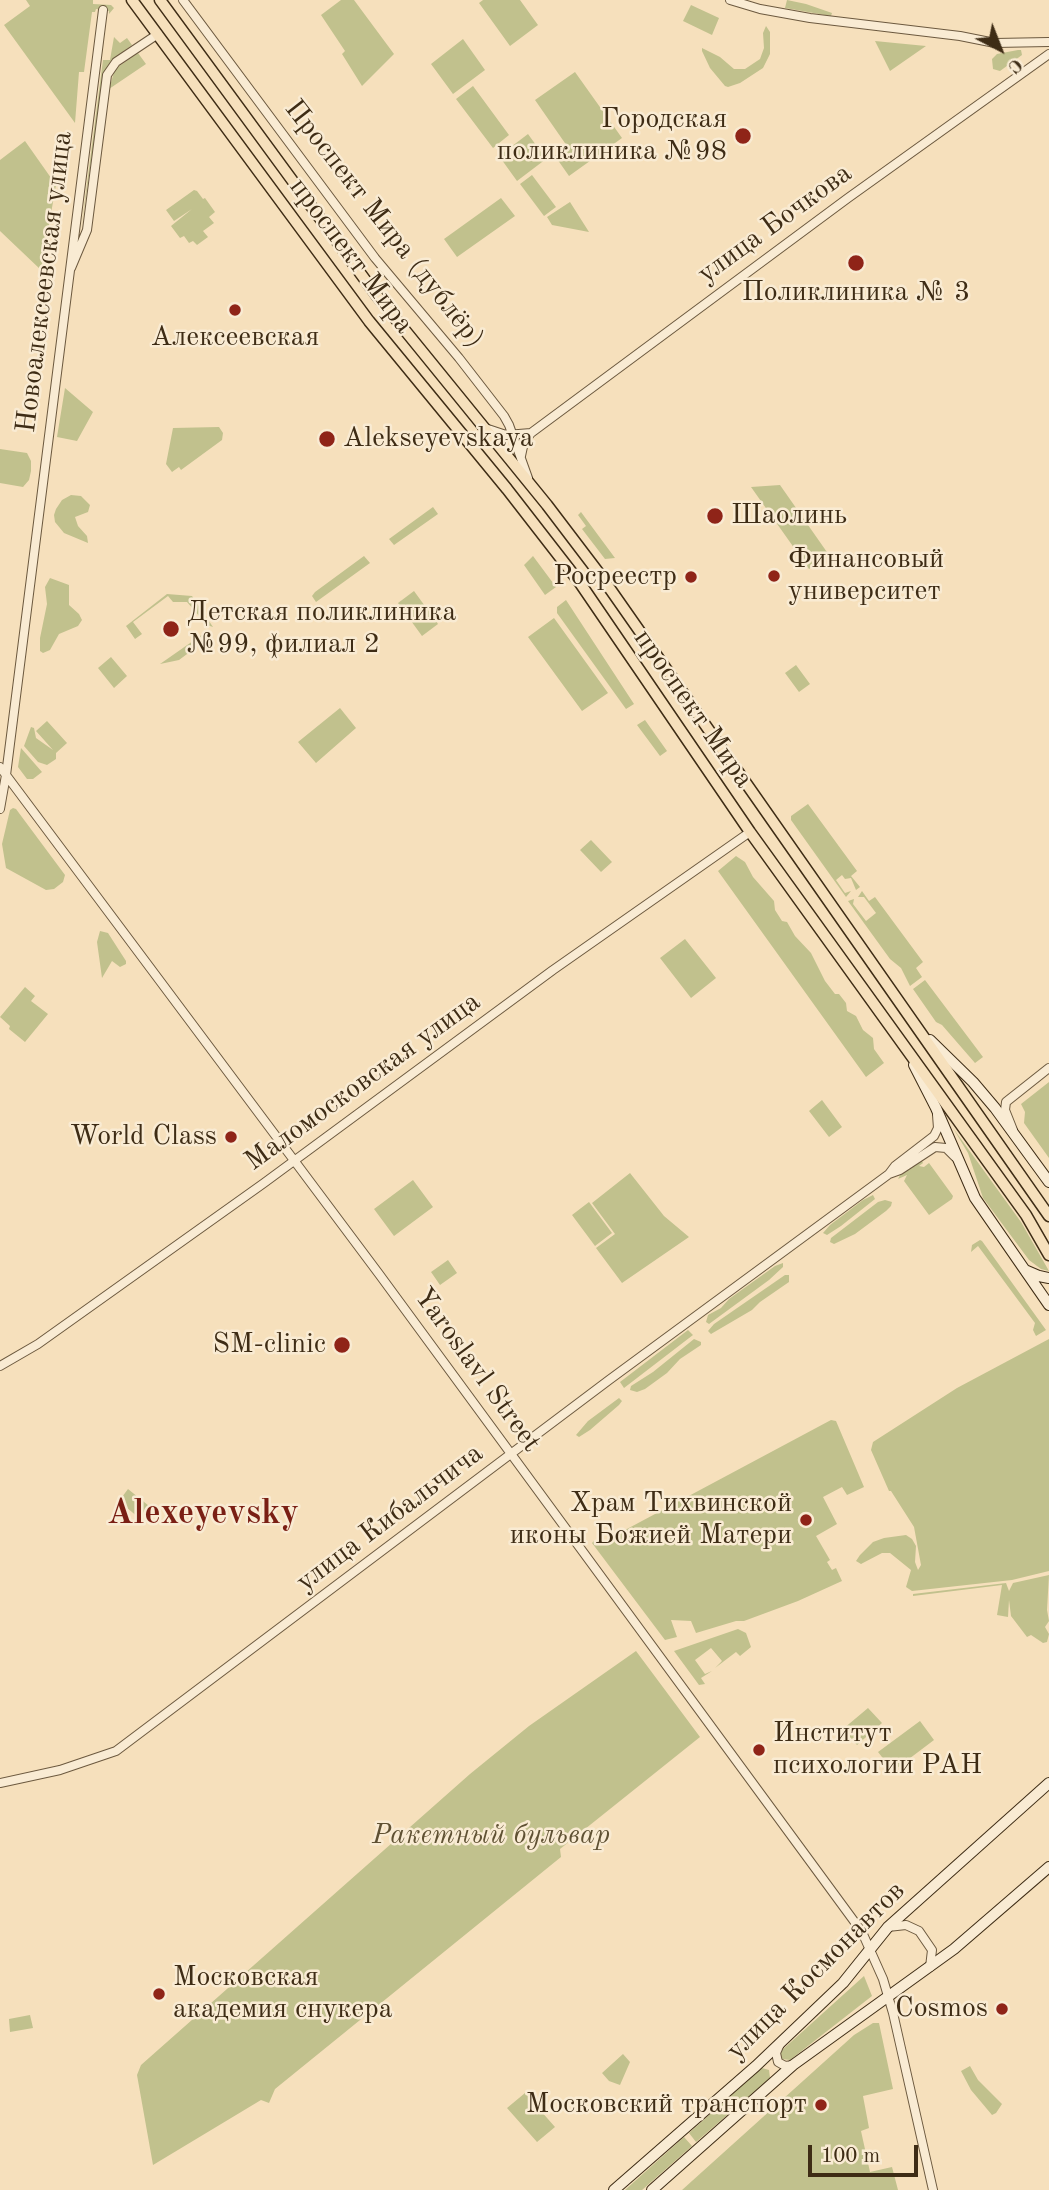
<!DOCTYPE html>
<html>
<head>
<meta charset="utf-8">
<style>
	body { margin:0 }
	#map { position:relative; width:1049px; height:2190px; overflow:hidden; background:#f6e0bc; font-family:"Old Standard TT",serif }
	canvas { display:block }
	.north { position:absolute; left:965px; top:14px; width:70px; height:70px; -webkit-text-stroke:5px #f9ebd3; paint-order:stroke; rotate:138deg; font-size:19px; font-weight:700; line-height:28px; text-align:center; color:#3e2c15 }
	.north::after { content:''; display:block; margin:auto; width:24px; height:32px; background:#3e2c15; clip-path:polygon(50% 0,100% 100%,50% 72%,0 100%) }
	.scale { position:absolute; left:808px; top:2145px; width:110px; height:32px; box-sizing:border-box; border:4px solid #3e2c15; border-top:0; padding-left:9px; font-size:21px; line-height:24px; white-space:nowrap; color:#3e2c15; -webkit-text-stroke:5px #f9ebd3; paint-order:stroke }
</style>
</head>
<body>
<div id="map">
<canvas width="1049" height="2190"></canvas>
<div class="north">С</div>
<div class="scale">100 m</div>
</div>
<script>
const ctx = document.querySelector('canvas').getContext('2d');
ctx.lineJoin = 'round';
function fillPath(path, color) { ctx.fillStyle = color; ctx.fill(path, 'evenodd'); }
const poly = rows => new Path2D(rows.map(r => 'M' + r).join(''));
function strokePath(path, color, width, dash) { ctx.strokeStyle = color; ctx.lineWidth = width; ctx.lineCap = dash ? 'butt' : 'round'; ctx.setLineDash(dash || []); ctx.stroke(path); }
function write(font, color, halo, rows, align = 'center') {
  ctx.font = font + ' "Old Standard TT",serif'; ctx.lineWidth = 5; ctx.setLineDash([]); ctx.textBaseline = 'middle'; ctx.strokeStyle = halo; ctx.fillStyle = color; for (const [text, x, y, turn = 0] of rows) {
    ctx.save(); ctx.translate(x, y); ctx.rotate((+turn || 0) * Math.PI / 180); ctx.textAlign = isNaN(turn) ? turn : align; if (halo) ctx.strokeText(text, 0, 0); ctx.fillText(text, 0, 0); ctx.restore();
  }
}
const green = poly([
	[26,0,93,0,93,4,111,5,114,8,109,14,109,11,96,9,95,12,92,12,84,72,79,72,75,123,4,25,30,6],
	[341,0,354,0,394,54,362,86,342,54,345,51,321,15],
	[483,0,520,0,538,25,510,46,479,3],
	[787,0,806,4,832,13,831,16,785,8],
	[691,5,719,18,712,35,683,21],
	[766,26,770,32,770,54,763,68,740,83,728,87,725,86,710,68,702,51,702,48,720,57,734,69,745,69,760,59,764,48,763,33],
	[114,37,120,43,127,38,132,45,111,61,104,74,81,230,103,60,110,60],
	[463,39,485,70,453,94,431,64],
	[875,41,895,43,926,46,890,71],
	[1018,50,1021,50,1022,55,1000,71,993,69,992,59,997,54],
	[138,53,146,64,109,89,115,69],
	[575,72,622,138,569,176,555,156,567,146,535,100],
	[473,86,509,135,493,148,456,99],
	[528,134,546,159,517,181,499,156],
	[25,141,56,185,41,270,0,231,0,160],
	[532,175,556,207,544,216,520,184],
	[194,190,197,191,203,199,205,198,215,212,209,217,214,223,203,231,208,237,197,245,193,241,189,243,184,236,180,238,171,226,192,209,174,221,166,210],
	[501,198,515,216,457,257,444,239],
	[570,202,589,232,552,225,547,217],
	[65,388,93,412,77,441,57,437],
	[219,427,223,433,222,440,181,470,179,467,172,472,166,464,173,428],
	[0,449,27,453,31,461,31,471,29,480,23,487,0,483],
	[780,485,829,555,809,569,751,487],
	[71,495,81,496,90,505,88,512,75,517,78,526,87,536,88,543,64,533,55,522,54,515,56,509,62,500],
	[433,507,438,514,394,545,389,539],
	[581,512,615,558,605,559,582,529,586,526,578,515],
	[364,556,370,563,316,602,312,596,315,592],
	[533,556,556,587,545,595,524,565],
	[50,578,69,585,69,605,79,614,82,620,78,626,59,634,50,650,43,653,40,651,40,638,47,604,45,587],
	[414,591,438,624,422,636,398,603],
	[167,594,192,596,213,627,207,625,187,602,173,602,168,596,133,622,142,634,135,639,126,626],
	[566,600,634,704,626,709,557,613,557,607],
	[554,618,608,693,582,711,528,637],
	[203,634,210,637,179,660,160,664],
	[111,657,127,676,114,688,98,668],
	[796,665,810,684,799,692,785,673],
	[340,708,356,728,316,763,298,742],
	[645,720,667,751,660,756,637,725],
	[47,721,67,743,56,753,56,759,47,765,38,762,24,746,31,727,34,728,36,738,53,750,36,731],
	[21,748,42,772,33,779,27,779,18,767],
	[808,804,857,871,851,876,860,887,856,890,851,878,845,879,842,875,836,880,845,893,851,891,846,897,791,820,791,816],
	[13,808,16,809,65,875,63,882,54,889,46,890,6,868,2,844,10,810],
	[591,840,612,862,601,872,580,850],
	[736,856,745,862,753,877,774,901,775,910,782,921,787,922,795,936,811,953,825,981,835,994,839,994,846,1003,847,1011,856,1016,863,1030,873,1038,874,1049,884,1063,866,1077,718,871],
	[862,891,869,901,875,897,923,962,916,968,922,977,910,986,901,968,890,959,848,901,854,899,853,904,866,921,876,913,864,897,858,897],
	[100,931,108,933,126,961,126,964,120,967,112,961,102,978,97,942],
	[685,939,716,978,691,998,660,958],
	[925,980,983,1057,975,1063,942,1025,936,1022,913,989],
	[25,987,35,996,31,1001,48,1014,25,1042,9,1029,10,1026,0,1017],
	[1049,1082,1049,1158,1024,1123,1025,1112,1021,1104],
	[822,1100,842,1127,829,1137,809,1111],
	[953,1128,1021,1222,1049,1271,1041,1269,1029,1260,983,1198,968,1153],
	[921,1159,923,1163,919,1166,924,1167,929,1163,953,1196,952,1199,929,1215,904,1181,907,1175,898,1179,900,1175],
	[630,1173,664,1216,689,1237,622,1283,596,1248,615,1234,592,1203],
	[413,1180,433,1207,394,1236,374,1209],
	[873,1195,875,1199,841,1226,827,1235,823,1233,830,1225,863,1200],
	[885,1200,892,1202,891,1206,886,1211,855,1234,834,1244,830,1242,831,1238,878,1202],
	[589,1202,612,1233,595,1246,572,1215],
	[980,1240,982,1241,1046,1330,1036,1336,1033,1330,1035,1323,978,1246,971,1252,972,1245],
	[448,1260,457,1273,440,1285,431,1272],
	[783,1263,783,1267,769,1280,709,1324,706,1322,708,1315,721,1308,729,1299,775,1266],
	[785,1275,789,1275,789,1282,760,1302,752,1310,711,1334,708,1331,714,1324],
	[688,1330,693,1335,624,1388,620,1382],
	[694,1339,701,1342,701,1345,680,1359,667,1373,645,1389,637,1392,630,1390,631,1386,653,1372],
	[1049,1339,1049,1571,1012,1580,912,1591,906,1587,911,1570,890,1553,882,1553,861,1564,856,1561,860,1555,873,1542,884,1538,906,1535,912,1539,916,1546,915,1562,918,1570,921,1565,914,1527,891,1491,889,1491,871,1450,873,1442,957,1388],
	[619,1398,622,1401,619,1405,590,1430,579,1437,576,1435,588,1421],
	[831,1420,836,1421,864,1487,847,1495,842,1487,823,1497,837,1524,816,1536,830,1560,827,1562,832,1570,836,1568,842,1581,798,1601,744,1621,736,1621,696,1633,691,1621,671,1620,677,1637,665,1640,592,1543,594,1541,597,1545],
	[128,1489,149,1506,139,1518,119,1501],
	[1049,1575,1047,1610,1049,1621,1045,1627,1049,1634,1047,1642,1043,1643,1031,1635,1027,1637,1011,1616,1009,1600,1008,1617,997,1615,1002,1585,913,1596,913,1594,1006,1583,1009,1591,1013,1583],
	[738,1629,746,1633,751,1647,740,1656,736,1652,715,1668,722,1661,711,1648,695,1660,705,1674,712,1671,701,1678,705,1684,699,1685,674,1651],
	[636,1651,700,1737,560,1849,561,1857,275,2089,269,2103,261,2100,153,2165,137,2075,141,2065,470,1774,529,1726],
	[868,1708,882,1723,857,1745,843,1729],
	[920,1721,934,1740,893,1771,878,1752],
	[864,1976,872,1996,790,2060,781,2059,781,2051],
	[30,2015,33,2028,10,2032,9,2019],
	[873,2023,879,2023,893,2089,863,2096,869,2128,861,2131,870,2172,892,2167,898,2190,682,2190,854,2035],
	[623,2054,630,2062,620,2085,609,2081,602,2073],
	[970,2066,978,2080,1002,2104,996,2113,992,2115,971,2090,961,2071],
	[762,2068,769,2070,770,2078,696,2142,689,2133],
	[525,2093,555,2127,537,2142,507,2108],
	[684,2137,692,2146,642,2190,625,2190]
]);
const tertiary = poly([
	[183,0,375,258,459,358,504,416,509,425,528,478],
	[730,0,760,9,810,18,960,36,995,43,1049,42],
	[71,268,87,230,107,75,116,62,158,34],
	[485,428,506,435,531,433],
	[521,456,524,442,531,433,848,198,1049,54],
	[0,767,379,1274,862,1932,883,1979,893,2013,933,2190],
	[0,809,6,775,103,10],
	[1013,1130,1005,1110,1006,1102,1049,1068],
	[889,1174,895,1166,934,1136,938,1128,937,1115],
	[0,1366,38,1344,264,1183,553,970,750,832],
	[0,1783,60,1770,116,1751,609,1380,889,1174,900,1170,935,1147,946,1148,955,1157],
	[888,1927,906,1925,919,1931,932,1950,930,1967],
	[780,2044,776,2053,778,2062,785,2066,793,2065]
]);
const secondary = poly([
	[930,1040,973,1082,995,1108,1049,1182],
	[914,1065,936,1108,975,1198,1049,1305],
	[1025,1270,1039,1276,1049,1278],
	[614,2190,756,2066,843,1983,888,1927,1049,1783],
	[652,2190,793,2065,954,1949,1049,1867]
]);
const primary = poly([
	[132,0,369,321,507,489,580,583,750,832,1026,1215,1049,1255],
	[160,0,377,296,547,505,601,576,1049,1216]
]);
const markers = [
	[743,136,9,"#8f2418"],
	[856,263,9,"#8f2418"],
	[235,310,7,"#8f2418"],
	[327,439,9,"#8f2418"],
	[715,516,9,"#8f2418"],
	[774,576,7,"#8f2418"],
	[691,577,7,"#8f2418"],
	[171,629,9,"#8f2418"],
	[231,1137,7,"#8f2418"],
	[342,1345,9,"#8f2418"],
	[806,1520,7,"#8f2418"],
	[759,1750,7,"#8f2418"],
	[159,1994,7,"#8f2418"],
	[1002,2009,7,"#8f2418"],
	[821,2105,7,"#8f2418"]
];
const poiNames = [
	["Городская",727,120],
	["поликлиника №98",727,152],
	["Поликлиника № 3",856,293,"center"],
	["Алексеевская",235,338,"center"],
	["Alekseyevskaya",343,439,"left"],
	["Шаолинь",731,516,"left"],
	["Финансовый",788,560,"left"],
	["университет",788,592,"left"],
	["Росреестр",677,577],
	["Детская поликлиника",187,613,"left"],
	["№99, филиал 2",187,645,"left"],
	["World Class",217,1137],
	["SM-clinic",326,1345],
	["Храм Тихвинской",792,1504],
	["иконы Божией Матери",792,1536],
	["Институт",773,1734,"left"],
	["психологии РАН",773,1766,"left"],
	["Московская",173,1978,"left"],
	["академия снукера",173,2010,"left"],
	["Cosmos",988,2009],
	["Московский транспорт",807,2105]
];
const streetNames = [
	["Проспект Мира (дублёр)",384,224,52],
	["улица Бочкова",775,224,-36],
	["проспект Мира",351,256,53],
	["Новоалексеевская улица",45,282,-83],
	["проспект Мира",693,709,55],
	["Маломосковская улица",363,1082,-36],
	["Yaroslavl Street",477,1370,54],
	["улица Кибальчича",390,1518,-37],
	["улица Космонавтов",816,1971,-45]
];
const parkNames = [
	["Ракетный бульвар",491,1836]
];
const districtNames = [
	["Alexeyevsky",203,1514]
];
fillPath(green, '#c1c18d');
strokePath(tertiary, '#6c593f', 10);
strokePath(secondary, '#3e2c15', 12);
strokePath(primary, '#3e2c15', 13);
strokePath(tertiary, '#f9ebd3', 8);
strokePath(secondary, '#f9ebd3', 10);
strokePath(primary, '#f6e0bc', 10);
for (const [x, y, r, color] of markers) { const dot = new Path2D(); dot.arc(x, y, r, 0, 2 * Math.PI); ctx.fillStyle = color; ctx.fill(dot); strokePath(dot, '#f9ebd3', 2.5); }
write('28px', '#3e2c15', '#f9ebd3', poiNames, 'right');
write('28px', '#3e2c15', '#f9ebd3', streetNames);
write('italic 28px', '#5f5133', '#f9ebd3', parkNames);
write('bold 35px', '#7a1f14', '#f9ebd3', districtNames);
</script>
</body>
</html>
